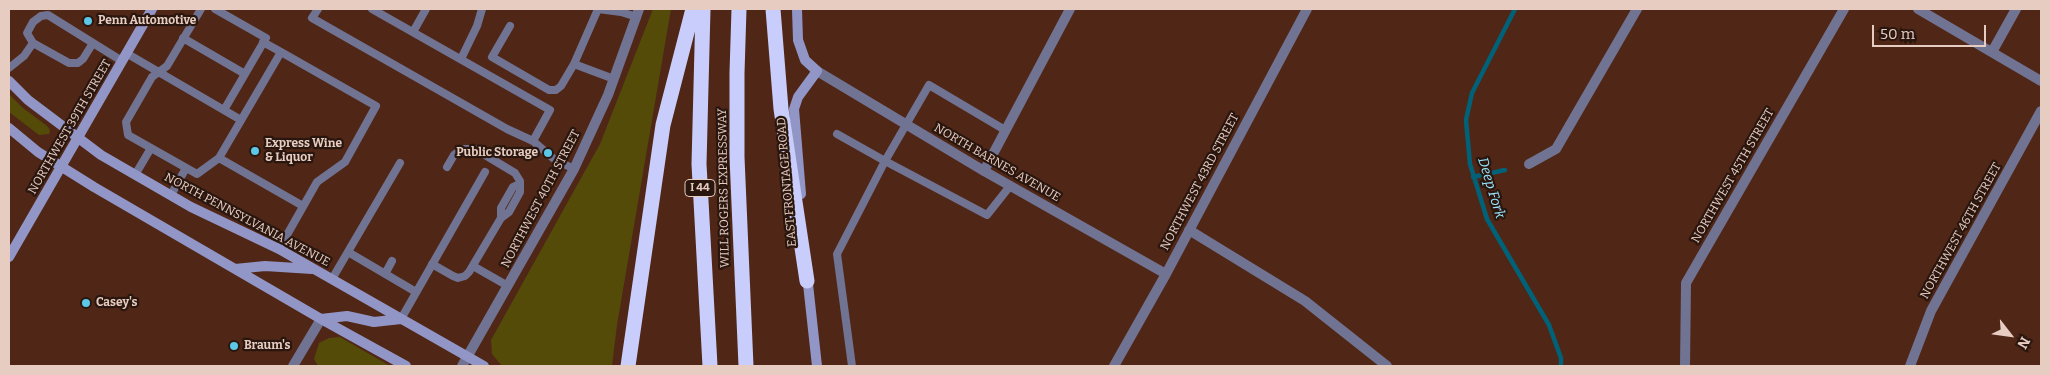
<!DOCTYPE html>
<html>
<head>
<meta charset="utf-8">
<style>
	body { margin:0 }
	#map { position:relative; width:2050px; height:375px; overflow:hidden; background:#502616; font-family:Bitter,serif }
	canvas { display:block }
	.frame { position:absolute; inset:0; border:10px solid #e7ccc1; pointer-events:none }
	.north { position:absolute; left:1985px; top:310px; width:50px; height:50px; -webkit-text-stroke:4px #29160e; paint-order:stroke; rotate:120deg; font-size:14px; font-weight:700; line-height:20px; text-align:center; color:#e7ccc1 }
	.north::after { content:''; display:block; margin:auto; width:18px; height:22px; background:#e7ccc1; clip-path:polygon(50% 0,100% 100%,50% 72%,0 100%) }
	.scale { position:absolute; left:1872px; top:25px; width:114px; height:22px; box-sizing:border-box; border:2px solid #e7ccc1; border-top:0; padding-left:6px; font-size:15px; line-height:18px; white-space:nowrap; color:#e7ccc1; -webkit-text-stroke:4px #29160e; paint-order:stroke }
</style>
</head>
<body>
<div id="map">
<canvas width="2050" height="375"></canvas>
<div class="frame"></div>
<div class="north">N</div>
<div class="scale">50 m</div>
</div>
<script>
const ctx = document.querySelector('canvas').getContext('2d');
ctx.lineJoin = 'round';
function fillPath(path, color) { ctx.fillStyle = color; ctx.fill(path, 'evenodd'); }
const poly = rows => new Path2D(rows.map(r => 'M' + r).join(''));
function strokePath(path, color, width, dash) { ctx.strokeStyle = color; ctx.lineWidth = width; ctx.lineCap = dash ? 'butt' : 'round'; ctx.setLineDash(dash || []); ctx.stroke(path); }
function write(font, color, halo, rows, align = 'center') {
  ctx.font = font + ' Bitter,serif'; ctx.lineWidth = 4.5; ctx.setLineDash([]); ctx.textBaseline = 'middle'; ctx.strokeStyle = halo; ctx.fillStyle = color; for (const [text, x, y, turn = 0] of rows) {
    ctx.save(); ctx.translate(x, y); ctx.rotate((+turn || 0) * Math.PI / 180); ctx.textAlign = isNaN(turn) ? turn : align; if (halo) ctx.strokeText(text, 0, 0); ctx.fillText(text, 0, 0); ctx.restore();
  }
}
const green = poly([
	[653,9,671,9,617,325,612,366,502,366,492,354,491,340,600,144],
	[9,94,23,108,47,126,50,130,49,134,39,135,9,112],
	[340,337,390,366,318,366,314,359,319,343,329,338]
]);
const stream = poly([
	[1515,9,1472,93,1466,120,1470,164,1487,219,1549,325,1561,358,1561,366],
	[1473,177,1505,170]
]);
const service = poly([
	[215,9,266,38,224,110],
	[318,9,312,18,507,129,533,141,554,159,574,169],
	[372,9,550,110,533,141],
	[598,9,621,12,637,17],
	[510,26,492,57,549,90,556,90,561,86,574,64,598,9],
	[413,32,426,9],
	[183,38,245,74],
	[263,42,281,52],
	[93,43,83,59,78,63,69,63,33,43,27,33,33,22,41,16,48,15,122,61],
	[126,53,241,120],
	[461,59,477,26,482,9],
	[574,64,614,79],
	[9,68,24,56,33,43],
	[837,134,885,161,929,85,1005,130],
	[151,148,128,135,126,122,152,77,167,66,201,9],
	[135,175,151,148,197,174,219,158],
	[171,195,186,168],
	[501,218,501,208,513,187,520,184],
	[279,249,317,182,345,162,376,106,281,52,219,158,303,206],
	[348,252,416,292],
	[432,264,453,276,458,278,465,276,469,272,501,218,509,212,520,192,520,181,515,173,475,149,462,149,454,155,447,167],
	[473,266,508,286],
	[385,274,392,261],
	[332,279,400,163],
	[401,319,485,172],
	[852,366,837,254,885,161,987,215,1010,186]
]);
const minor = poly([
	[1918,9,2041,81],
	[1992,52,2016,9],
	[817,71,984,171,1166,274],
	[1529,164,1556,149,1637,9],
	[984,171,1070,9],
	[1189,230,1305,301,1387,366],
	[293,366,321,319],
	[462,366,574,169,608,95,639,9],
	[1114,366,1166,274,1307,9],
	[1685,366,1686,283,1844,9],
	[1910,366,1931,311,2041,111]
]);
const secondary = poly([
	[797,9,798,40,805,60,817,71,798,97,794,109,801,194],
	[9,81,28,100,101,155,191,207,279,249,484,366],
	[9,128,38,152,94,187,321,319,406,366],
	[9,257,152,9],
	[235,269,265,266,312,269],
	[807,275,817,366],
	[321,319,347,316,374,322,401,319]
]);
const motorway = poly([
	[703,9,699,164,710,366],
	[739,9,737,73,737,157,746,366],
	[773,9,781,109,807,281],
	[628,366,663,125,693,9]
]);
const markers = [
	[88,21,5,"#5dc7e8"],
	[255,151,5,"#5dc7e8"],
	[548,153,5,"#5dc7e8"],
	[86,303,5,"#5dc7e8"],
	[234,346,5,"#5dc7e8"]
];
const shields = [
	[700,188,30]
];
const shieldNames = [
	["I 44",700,188]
];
const poiNames = [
	["Penn Automotive",98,21],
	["Express Wine",265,144],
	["& Liquor",265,158],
	["Public Storage",538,153,"right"],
	["Casey's",96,303],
	["Braum's",244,346]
];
const streetNames = [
	["NORTHWEST 39TH STREET",70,127,-60],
	["NORTH BARNES AVENUE",997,163,30],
	["NORTHWEST 45TH STREET",1733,176,-60],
	["EAST FRONTAGE ROAD",787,182,-95],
	["NORTHWEST 43RD STREET",1200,182,-62],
	["WILL ROGERS EXPRESSWAY",724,188,-91],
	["NORTHWEST 40TH STREET",541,199,-62],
	["NORTH PENNSYLVANIA AVENUE",247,220,28],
	["NORTHWEST 46TH STREET",1961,231,-61]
];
const waterNames = [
	["Deep Fork",1491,188,73]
];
fillPath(green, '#544b09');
strokePath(stream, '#006279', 4.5);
strokePath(service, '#707392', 8);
strokePath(minor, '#707392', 10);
strokePath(secondary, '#9296c7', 10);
strokePath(motorway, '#c9cdfb', 15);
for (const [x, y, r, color] of markers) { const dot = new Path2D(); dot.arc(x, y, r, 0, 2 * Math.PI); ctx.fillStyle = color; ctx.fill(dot); strokePath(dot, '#29160e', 2); }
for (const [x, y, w] of shields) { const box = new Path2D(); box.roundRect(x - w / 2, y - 8.5, w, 17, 4); ctx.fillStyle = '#29160e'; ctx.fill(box); strokePath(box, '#e7ccc1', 1); }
write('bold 11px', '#e7ccc1', null, shieldNames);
write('bold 12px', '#e7ccc1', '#29160e', poiNames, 'left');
write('12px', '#e7ccc1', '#29160e', streetNames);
write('italic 14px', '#99e4fd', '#29160e', waterNames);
</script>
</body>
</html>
